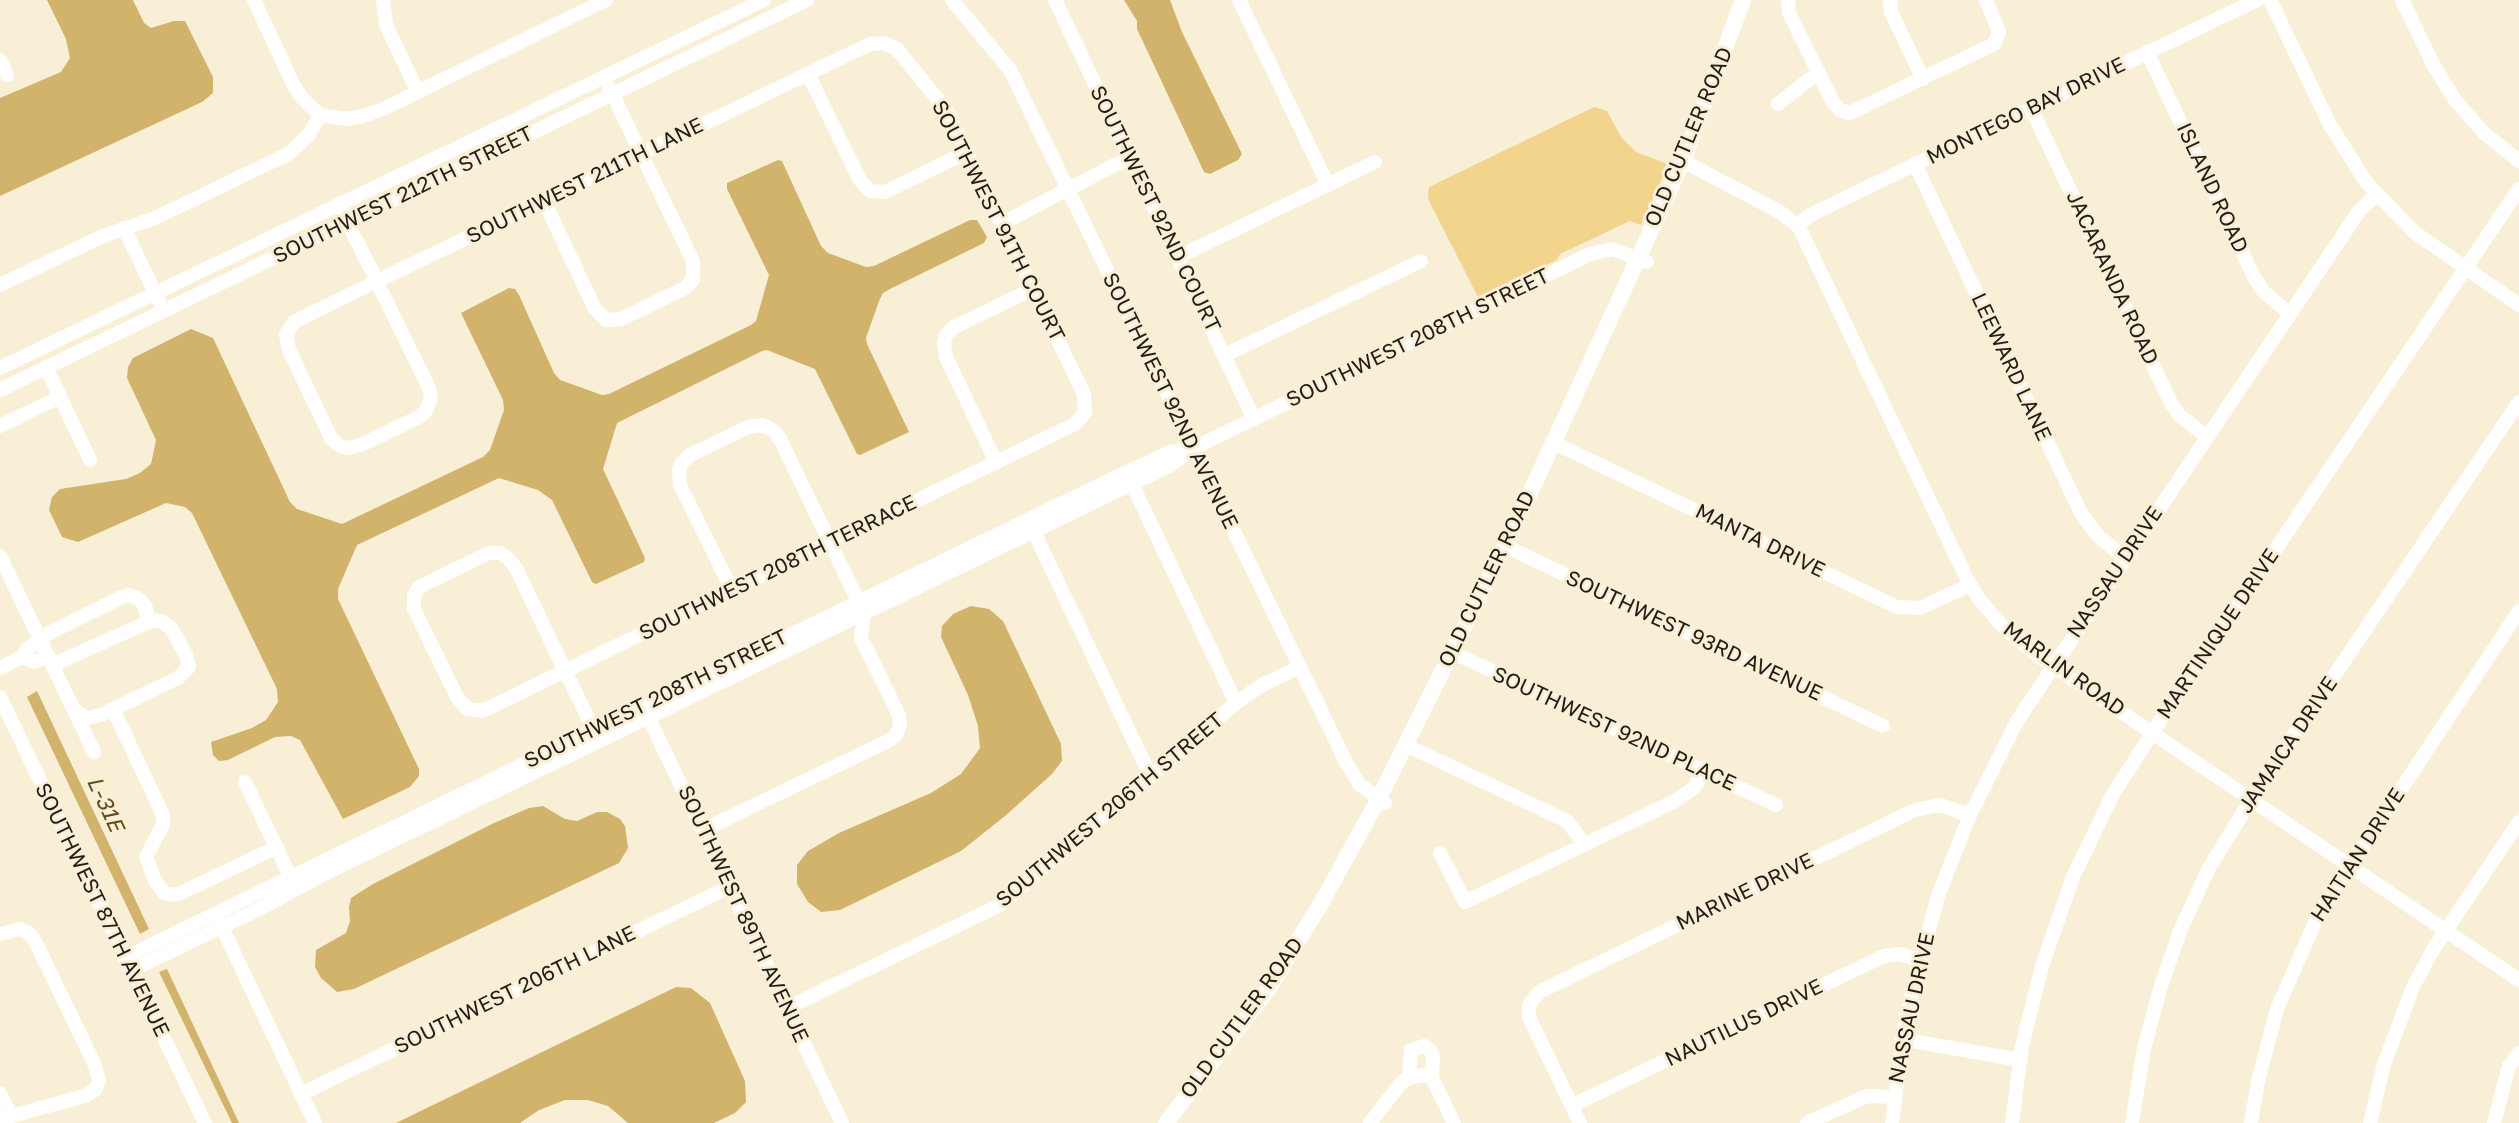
<!DOCTYPE html>
<html>
<head>
<meta charset="utf-8">
<style>
	body { margin:0 }
	canvas { display:block; background:#f9efd7 }
</style>
</head>
<body>
<canvas width="2519" height="1123"></canvas>
<script>
const ctx = document.querySelector('canvas').getContext('2d');
ctx.lineJoin = 'round';
function fillPath(path, color) { ctx.fillStyle = color; ctx.fill(path, 'evenodd'); }
const poly = rows => new Path2D(rows.map(r => 'M' + r).join(''));
function strokePath(path, color, width, dash) { ctx.strokeStyle = color; ctx.lineWidth = width; ctx.lineCap = dash ? 'butt' : 'round'; ctx.setLineDash(dash || []); ctx.stroke(path); }
function write(font, color, halo, rows, align = 'center') {
  ctx.font = font + ' "Golos Text",sans-serif'; ctx.lineWidth = 6; ctx.setLineDash([]); ctx.textBaseline = 'middle'; ctx.strokeStyle = halo; ctx.fillStyle = color; for (const [text, x, y, turn = 0] of rows) {
    ctx.save(); ctx.translate(x, y); ctx.rotate((+turn || 0) * Math.PI / 180); ctx.textAlign = isNaN(turn) ? turn : align; if (halo) ctx.strokeText(text, 0, 0); ctx.fillText(text, 0, 0); ctx.restore();
  }
}
const green = poly([
	[1594,107,1607,111,1621,137,1636,152,1665,163,1667,167,1641,225,1630,221,1560,254,1557,260,1478,297,1428,199,1429,187]
]);
const water = poly([
	[47,0,133,0,144,23,151,28,174,21,185,21,213,77,213,93,202,102,0,196,0,98,61,72,70,58,66,39],
	[1124,0,1170,0,1182,32,1242,154,1238,160,1210,174,1204,172,1137,29,1137,21],
	[778,160,782,161,821,246,828,253,866,267,874,266,970,220,977,220,987,237,984,243,890,289,883,293,879,301,866,338,867,344,909,432,860,455,857,454,815,369,767,350,762,351,617,423,603,469,645,558,644,562,596,584,592,582,552,500,538,490,499,478,357,545,338,589,338,599,419,769,419,776,410,787,343,819,300,740,291,736,275,737,228,760,219,761,213,755,211,742,252,728,266,720,278,702,277,689,192,513,185,507,166,503,78,542,62,537,49,510,52,497,60,489,126,479,140,473,151,464,156,440,127,378,128,367,133,358,191,329,213,338,290,502,297,509,342,524,483,457,490,450,504,410,503,400,461,313,509,288,515,289,519,295,554,373,560,380,602,395,609,394,751,325,756,321,769,275,727,189,727,183],
	[971,606,989,609,1003,621,1061,744,1062,761,1052,774,1005,816,961,851,840,910,821,912,808,902,797,884,797,865,808,851,839,833,931,793,961,774,980,748,978,726,968,695,941,637,942,626,953,614],
	[37,691,149,929,140,934,27,697],
	[543,806,565,819,577,821,597,812,607,812,620,819,625,826,628,848,619,863,354,989,337,992,321,978,315,967,316,950,346,933,350,921,349,907,351,898,373,884,494,823,529,808],
	[167,969,227,1097,239,1123,232,1123,159,972],
	[676,987,691,988,710,1003,745,1081,746,1102,735,1113,714,1123,628,1123,608,1106,588,1100,565,1100,539,1110,520,1123,396,1123]
]);
const minor = poly([
	[254,0,294,86,303,99,320,115,347,119,363,116,383,109,606,0],
	[383,0,386,25,418,92],
	[952,0,1010,70,1345,760,1359,784,1385,803],
	[1055,0,1254,419],
	[1239,0,1328,185],
	[1788,0,1789,13,1833,102,1840,110,1850,113,1994,44,1999,32,1986,0],
	[1890,0,1891,12,1923,79],
	[2270,0,2329,123,2366,182,2414,232,2519,305],
	[2402,0,2434,66,2455,100,2484,133,2519,161],
	[2147,52,2254,277,2263,291,2290,314],
	[0,60,7,75],
	[808,74,860,180,870,191,885,192,967,152],
	[1778,104,1819,72],
	[2031,108,2170,401,2179,415,2206,436],
	[1683,161,1780,212,1799,227,1967,579,1979,599,2005,629,2041,658,2519,980],
	[1915,164,2081,513,2098,536,2125,558],
	[544,201,595,309,606,320,621,319,685,288,693,280,693,261,609,87],
	[340,204,353,234,372,271,377,281,381,291,383,294,429,388,431,398,426,411,419,417,361,445,348,448,340,446,331,438,289,350,286,335,294,322,377,281,870,44,884,43,897,49,947,111,1084,394,1085,413,1075,424,732,590,565,671,554,676,489,708,482,711,467,709,457,697,414,609,414,596,419,587,489,553,500,553,508,558,516,568,565,671,599,740],
	[1001,224,1130,157],
	[1797,224,1814,213,2257,0],
	[124,228,159,301],
	[1178,257,1375,162],
	[0,285,103,236,155,218,288,154,309,135,320,115],
	[1225,355,1421,261],
	[46,367,90,460],
	[0,368,764,0],
	[0,390,807,0],
	[0,426,60,397],
	[1552,442,1897,607,1920,608,1970,585],
	[996,462,946,357,944,343,946,335,954,327,1033,289],
	[1132,484,1236,703],
	[1030,524,1151,777],
	[1505,546,1883,726],
	[0,556,94,752],
	[1452,652,1776,805],
	[22,657,33,662,49,657],
	[52,665,153,620,161,621,171,628,186,655,189,667,178,678,101,715,87,718,75,711],
	[0,668,22,657,27,649,51,632,122,597,130,595,140,600,146,608,147,621],
	[0,697,205,1123],
	[644,708,842,1123],
	[113,709,163,815,163,824,146,857,155,880,164,893,173,895,181,893,277,847],
	[1414,749,1567,821,1584,844],
	[245,782,290,876],
	[703,830,890,740,896,735,900,725,899,715,861,638,864,613,780,439,774,431,763,425,748,427,690,455,681,464,679,472,680,485,732,590],
	[1440,853,1465,902,1675,801,1694,788,1704,771],
	[218,919,315,1123],
	[0,934,20,929,29,933,35,941,94,1063,99,1081,95,1090,85,1096,0,1119],
	[124,958,1110,480,1170,452,1190,449],
	[130,971,259,909,328,872,1171,465,1192,449,1590,254,1612,249,1647,262],
	[787,1008,1002,904,1236,703,1262,685,1300,667],
	[1901,1039,2020,1060],
	[1409,1078,1411,1050,1424,1046,1430,1050,1433,1056,1432,1078],
	[0,1093,11,1116],
	[301,1094,729,887],
	[1571,1106,1884,956,1899,954,1920,960],
	[1370,1123,1401,1083,1409,1078,1424,1075,1432,1078,1454,1123],
	[1580,1123,1529,1017,1529,1005,1539,992,1915,810,1940,805,1970,815],
	[1807,1123,1867,1096,1894,1097],
	[1892,1123,1906,1015,1938,896,1970,815,2017,721,2343,235,2359,211,2377,194],
	[2012,1123,2022,1046,2042,966,2073,877,2113,794,2173,701,2519,189],
	[2132,1123,2144,1049,2160,989,2180,931,2209,868,2259,787,2519,402],
	[2251,1123,2258,1081,2277,1009,2319,913,2519,611],
	[2370,1123,2384,1064,2413,987,2434,948,2519,822],
	[2494,1123,2509,1066,2519,1053]
]);
const major = poly([
	[1166,1123,1269,988,1323,900,1378,800,1514,528,1683,161,1743,0]
]);
const streetNames = [
	["MONTEGO BAY DRIVE",2026,111,-26],
	["OLD CUTLER ROAD",1689,137,-67],
	["SOUTHWEST 211TH LANE",585,181,-26],
	["ISLAND ROAD",2212,188,65],
	["SOUTHWEST 212TH STREET",403,195,-26],
	["SOUTHWEST 92ND COURT",1155,209,64],
	["SOUTHWEST 91TH COURT",998,221,63],
	["JACARANDA ROAD",2112,278,65],
	["SOUTHWEST 208TH STREET",1418,338,-26],
	["LEEWARD LANE",2011,367,65],
	["SOUTHWEST 92ND AVENUE",1170,401,64],
	["MANTA DRIVE",1760,541,26],
	["SOUTHWEST 208TH TERRACE",778,568,-26],
	["NASSAU DRIVE",2115,572,-56],
	["OLD CUTLER ROAD",1487,579,-64],
	["MARTINIQUE DRIVE",2218,634,-56],
	["SOUTHWEST 93RD AVENUE",1694,636,25],
	["MARLIN ROAD",2064,669,36],
	["SOUTHWEST 208TH STREET",656,699,-26],
	["SOUTHWEST 92ND PLACE",1614,729,25],
	["JAMAICA DRIVE",2288,745,-56],
	["SOUTHWEST 206TH STREET",1110,810,-40],
	["HAITIAN DRIVE",2358,855,-57],
	["MARINE DRIVE",1745,892,-26],
	["SOUTHWEST 87TH AVENUE",102,910,64],
	["SOUTHWEST 89TH AVENUE",743,914,65],
	["SOUTHWEST 206TH LANE",515,990,-26],
	["NASSAU DRIVE",1912,1008,-78],
	["OLD CUTLER ROAD",1242,1018,-54],
	["NAUTILUS DRIVE",1744,1023,-26]
];
const waterNames = [
	["L-31E",105,804,65]
];
fillPath(green, '#f2d48d');
fillPath(water, '#d1b36b');
strokePath(minor, '#fff', 14);
strokePath(major, '#fff', 16);
write('21px', '#221e16', '#f9efd7', streetNames);
write('italic 22px', '#604b13', '#f9efd7', waterNames);
</script>
</body>
</html>
